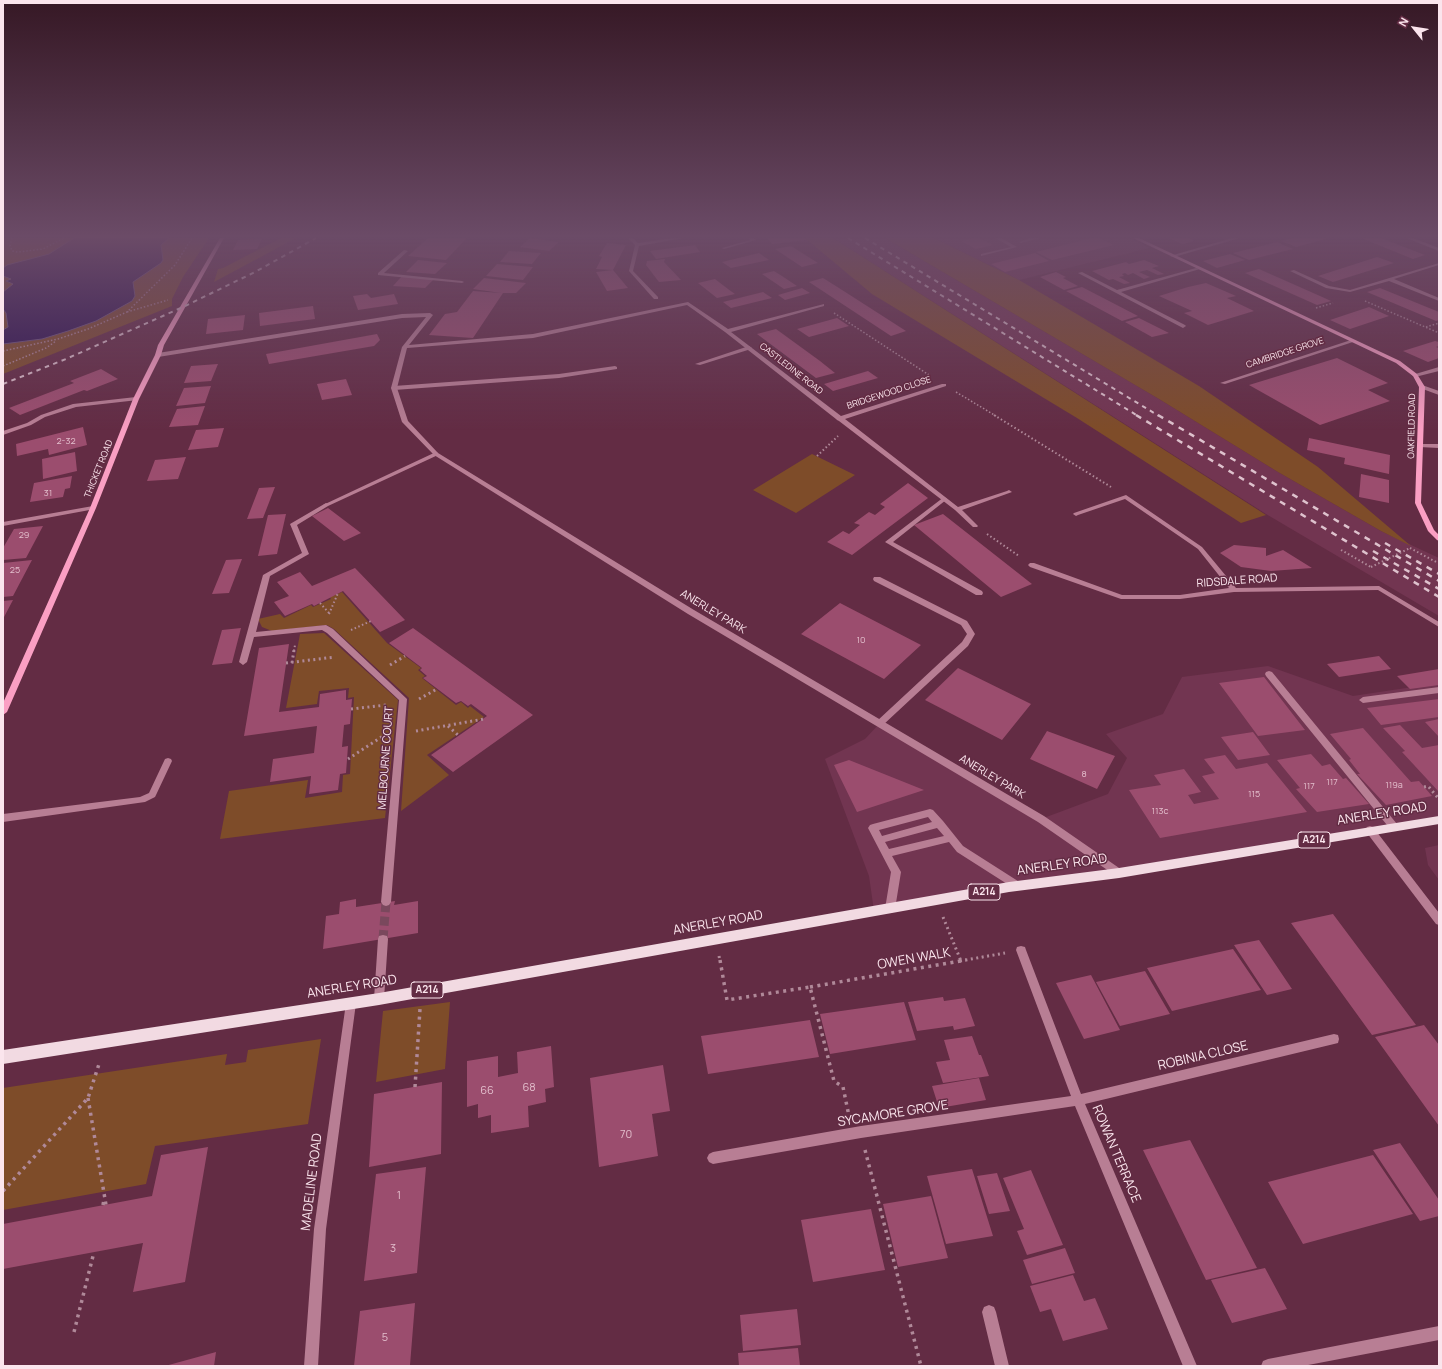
<!DOCTYPE html>
<html>
<head>
<meta charset="utf-8">
<style>
	body { margin:0 }
	#map { position:relative; width:1442px; height:1369px; overflow:hidden; background:#632c44; font-family:Manrope,sans-serif }
	canvas { display:block }
	.frame { position:absolute; inset:0; border:4px solid #fbe5ed; pointer-events:none }
	.north { position:absolute; left:1394px; top:8px; width:40px; height:40px; -webkit-text-stroke:3px #632c44; paint-order:stroke; rotate:300deg; font-size:11px; font-weight:700; line-height:16px; text-align:center; color:#fbe5ed }
	.north::after { content:''; display:block; margin:auto; width:14px; height:18px; background:#fbe5ed; clip-path:polygon(50% 0,100% 100%,50% 72%,0 100%) }
</style>
</head>
<body>
<div id="map">
<canvas width="1442" height="1369"></canvas>
<div class="frame"></div>
<div class="north">N</div>
</div>
<script>
const ctx = document.querySelector('canvas').getContext('2d');
ctx.lineJoin = 'round';
function fillPath(path, color) { ctx.fillStyle = color; ctx.fill(path, 'evenodd'); }
const poly = rows => new Path2D(rows.map(r => 'M' + r).join(''));
function strokePath(path, color, width, dash) { ctx.strokeStyle = color; ctx.lineWidth = width; ctx.lineCap = dash ? 'butt' : 'round'; ctx.setLineDash(dash || []); ctx.stroke(path); }
function write(font, color, halo, rows, align = 'center') {
  ctx.font = font + ' Manrope,sans-serif'; ctx.lineWidth = 3; ctx.setLineDash([]); ctx.textBaseline = 'middle'; ctx.strokeStyle = halo; ctx.fillStyle = color; for (const [text, x, y, turn = 0] of rows) {
    ctx.save(); ctx.translate(x, y); ctx.rotate((+turn || 0) * Math.PI / 180); ctx.textAlign = isNaN(turn) ? turn : align; if (halo) ctx.strokeText(text, 0, 0); ctx.fillText(text, 0, 0); ctx.restore();
  }
}
const built = poly([
	[833,238,885,238,1159,399,1278,472,1381,531,1439,558,1439,616,1266,514],
	[934,238,1130,238,1150,248,1019,280],
	[1268,666,1353,696,1439,683,1439,820,874,911,869,876,825,759,865,739,880,723,1041,819,1108,794,1127,758,1106,734,1163,714,1182,677],
	[1439,845,1439,880,1428,865,1425,848]
]);
const green = poly([
	[3,238,209,238,183,277,172,299,172,306,3,374],
	[281,238,296,238,214,282,218,269,223,268],
	[805,238,833,238,1266,515,1241,523,1077,418,872,294],
	[885,238,934,238,1019,280,1199,386,1318,467,1411,546,1381,531,1278,472,1159,399],
	[812,454,855,475,796,513,753,490],
	[342,592,387,643,421,668,418,670,425,676,422,678,456,705,461,702,468,708,470,706,484,717,427,755,449,775,401,811,409,698,334,629,327,625,272,631,262,627,258,619,280,614,284,618,311,605,313,607,331,599,330,597],
	[324,633,398,700,385,818,220,839,229,791,308,780,305,798,342,792,343,775,350,774,354,697,348,698,349,688,319,691,317,704,286,708,300,634],
	[450,1002,445,1069,376,1082,383,1011],
	[321,1039,308,1124,155,1146,146,1184,3,1210,3,1088,227,1054,225,1065,246,1062,248,1050]
]);
const water = poly([
	[74,238,169,238,161,245,163,260,161,263,133,282,135,296,132,301,96,321,68,331,42,339,3,344,3,330,8,327,6,313,3,309,3,292,13,284,6,281,11,279,3,276,3,268,7,265,49,254,74,238]
]);
const building = poly([
	[428,238,467,238,446,260,408,256],
	[530,238,559,242,549,251,520,247],
	[767,238,805,238,807,240,772,244],
	[973,238,979,238,993,245,976,249,961,241],
	[1092,238,1099,238,1114,245,1052,260,1036,252],
	[1168,238,1189,238,1195,241,1182,244],
	[1291,238,1326,238,1326,239,1296,247,1281,241],
	[1361,238,1381,238,1425,255,1413,259],
	[262,239,257,249,233,250,238,240],
	[1277,242,1293,249,1249,260,1233,253],
	[607,243,626,245,613,270,596,269,602,257,599,256],
	[695,245,700,252,656,259,650,251],
	[791,246,818,263,802,267,775,249],
	[509,251,541,253,532,264,500,262],
	[759,253,769,260,731,268,722,262],
	[1035,253,1049,261,1005,272,991,264],
	[1230,254,1245,260,1217,268,1203,261],
	[1377,257,1394,263,1333,282,1318,276],
	[665,259,664,262,681,280,659,282,646,265,647,261],
	[418,260,447,263,435,274,406,272],
	[1144,260,1159,266,1152,268,1164,274,1158,275,1147,270,1139,272,1150,277,1144,279,1133,273,1128,275,1125,273,1122,274,1124,276,1119,277,1130,283,1124,284,1113,279,1109,280,1092,271,1126,262,1129,264],
	[497,264,533,267,523,280,486,276],
	[1259,269,1320,296,1331,301,1317,305,1245,273],
	[613,270,628,288,607,291,596,272],
	[774,271,782,276,797,286,784,289,762,274],
	[1056,272,1066,277,1063,278,1078,286,1064,290,1040,277],
	[402,276,434,279,425,288,393,286],
	[484,278,526,283,516,293,503,293,473,338,429,335,445,314,457,312,473,291,501,293,473,289],
	[823,278,839,288,906,331,891,336,809,282],
	[715,279,728,289,735,294,717,298,698,283],
	[1206,283,1236,296,1227,298,1254,311,1208,325,1184,313,1192,311,1159,296,1188,287],
	[1082,287,1138,316,1122,321,1066,291],
	[802,288,810,293,785,300,778,295],
	[1380,288,1439,312,1439,320,1436,321,1367,292],
	[763,292,772,298,731,308,723,302],
	[367,294,371,298,394,294,398,304,358,310,353,296],
	[313,306,315,319,260,326,259,313],
	[1369,307,1389,316,1350,329,1330,320],
	[245,315,243,330,206,334,208,319],
	[837,318,849,326,809,337,797,329],
	[1139,318,1169,333,1152,337,1125,322],
	[776,329,820,361,835,373,816,378,757,334],
	[377,334,380,340,374,346,269,364,266,354],
	[1435,341,1439,342,1439,346,1436,347,1439,348,1439,358,1428,362,1403,351],
	[1337,358,1388,383,1368,390,1390,401,1320,425,1249,385],
	[218,364,211,381,184,383,191,366],
	[101,369,118,379,87,391,84,390,20,415,9,408,74,383,70,381],
	[868,371,878,378,833,391,824,384],
	[346,379,352,395,322,400,317,384],
	[211,386,205,403,176,406,184,388],
	[205,406,198,425,169,427,177,409],
	[83,427,87,445,49,455,48,449,17,456,16,444],
	[224,428,218,447,188,450,196,430],
	[1309,438,1390,455,1389,474,1344,464,1345,458,1307,450],
	[75,452,77,471,43,479,42,459],
	[186,457,178,479,147,481,155,460],
	[1361,474,1389,480,1389,503,1359,497],
	[72,476,70,488,65,489,63,497,30,502,34,483],
	[908,483,928,498,852,555,827,542,843,531,849,534,860,525,854,523,869,512,875,515,885,507,880,504],
	[275,487,263,518,247,519,259,488],
	[328,508,361,533,344,541,312,516],
	[286,514,277,554,258,556,268,515],
	[943,514,1032,584,1001,597,914,525],
	[43,526,26,558,3,560,3,548,14,529],
	[1234,545,1266,548,1266,556,1283,550,1312,568,1271,571,1241,567,1220,553],
	[242,559,229,593,212,594,226,560],
	[32,560,13,596,3,597,3,563],
	[355,568,405,620,380,632,343,591,314,606,312,604,285,616,274,602,289,596,277,582,300,572,312,586],
	[13,600,3,619,3,601],
	[840,603,921,645,884,679,801,634],
	[241,628,232,663,212,665,222,630],
	[413,628,533,715,453,772,431,755,487,716,471,704,468,706,461,701,456,703,423,678,427,676,420,670,422,668,389,643],
	[289,644,279,712,319,707,320,694,346,690,346,700,352,699,350,724,344,725,342,747,348,746,346,773,340,774,338,790,309,794,311,776,270,782,273,759,314,753,317,726,244,736,259,648],
	[1379,656,1391,669,1339,677,1327,664],
	[958,668,1031,704,1002,740,925,700],
	[1439,669,1439,685,1410,689,1397,676],
	[1264,677,1305,730,1258,736,1219,683],
	[1439,699,1439,717,1381,725,1367,708],
	[1439,719,1439,737,1425,722],
	[1400,725,1422,748,1439,745,1439,792,1402,752,1405,751,1383,728],
	[1363,728,1411,782,1419,781,1432,796,1386,805,1357,774,1360,774,1349,760,1351,759,1330,734],
	[1047,731,1115,756,1097,789,1030,759],
	[1253,732,1270,755,1238,760,1221,737],
	[1311,754,1322,766,1330,764,1343,779,1346,778,1369,804,1317,812,1296,789,1300,788,1277,760],
	[1225,755,1236,769,1267,763,1307,812,1160,838,1129,790,1161,785,1154,775,1184,769,1201,792,1188,795,1194,804,1219,799,1202,776,1215,773,1204,759],
	[849,760,924,790,857,812,834,765],
	[356,899,356,907,395,901,394,905,418,901,418,933,323,949,326,916,339,914,340,902],
	[1333,914,1416,1025,1372,1035,1291,923],
	[1259,940,1292,989,1267,995,1234,945],
	[1233,949,1261,990,1172,1011,1147,968],
	[1145,971,1170,1014,1120,1026,1096,982],
	[1091,975,1120,1030,1084,1039,1056,983],
	[943,997,944,1001,965,998,975,1026,954,1030,953,1026,917,1031,908,1002],
	[904,1002,916,1040,830,1054,820,1014],
	[810,1020,819,1057,708,1074,701,1036],
	[1424,1025,1439,1045,1439,1126,1375,1037],
	[972,1036,979,1055,981,1055,989,1076,943,1083,936,1062,950,1060,944,1040],
	[551,1046,554,1087,545,1089,546,1102,528,1106,529,1127,491,1133,491,1115,478,1118,478,1104,467,1107,467,1061,498,1056,498,1077,518,1073,517,1052],
	[663,1065,670,1111,652,1114,658,1156,599,1167,590,1078],
	[979,1078,986,1100,939,1108,932,1086],
	[442,1082,441,1154,369,1167,374,1094],
	[1190,1140,1257,1268,1206,1280,1143,1150],
	[1400,1143,1439,1200,1439,1216,1420,1221,1373,1150],
	[208,1147,185,1282,133,1292,143,1243,3,1269,3,1224,152,1196,161,1155],
	[1373,1155,1413,1214,1303,1244,1268,1182],
	[426,1167,417,1273,364,1281,376,1174],
	[972,1169,993,1236,946,1244,927,1176],
	[1031,1170,1063,1245,1027,1255,1017,1231,1024,1229,1003,1178],
	[997,1173,1010,1211,989,1214,977,1176],
	[931,1196,948,1258,898,1267,883,1204],
	[871,1209,885,1270,813,1282,801,1220],
	[1065,1248,1075,1273,1032,1284,1023,1260],
	[1265,1268,1287,1309,1232,1323,1211,1280],
	[1073,1275,1084,1301,1095,1298,1108,1329,1063,1341,1051,1309,1040,1312,1030,1286],
	[415,1303,410,1365,354,1366,360,1311],
	[797,1309,801,1345,743,1351,740,1315],
	[798,1348,800,1366,739,1366,738,1353],
	[216,1352,214,1366,165,1366]
]);
const streetTunnel = poly([
	[383,939,386,902]
]);
const pathFar3 = poly([
	[12,238,10,245,12,251,18,252,43,249,64,238],
	[1365,301,1439,333],
	[1316,308,1333,303],
	[127,312,168,300],
	[834,313,929,375],
	[1426,327,1439,323],
	[3,351,58,339,88,329,127,312,175,265,192,238],
	[3,366,46,348,56,341],
	[956,392,996,416]
]);
const pathFar2 = poly([
	[994,415,1111,487],
	[817,456,838,436],
	[987,534,1019,556],
	[1410,548,1438,563],
	[1341,550,1371,567],
	[320,603,329,613],
	[329,614,338,593],
	[351,630,371,621],
	[294,651,295,645]
]);
const pathFar1 = poly([
	[286,663,335,657],
	[292,663,294,650],
	[390,665,405,656],
	[419,699,437,689],
	[351,709,386,705],
	[448,726,459,736],
	[416,731,484,719],
	[348,759,383,736],
	[1424,787,1428,786,1439,799],
	[943,917,961,961],
	[719,956,720,961],
	[960,961,1005,953]
]);
const path = poly([
	[720,960,727,1000,810,987,834,1081,843,1087,849,1116],
	[810,987,966,960],
	[415,1087,420,1009],
	[88,1098,106,1205],
	[865,1150,921,1366],
	[3,1191,88,1098,100,1061],
	[103,1205,104,1199],
	[74,1332,94,1252]
]);
const lane = poly([
	[749,238,754,238,756,240,724,249,722,248,750,240,749,238],
	[1031,238,1040,238,1021,243,1019,242,1031,238],
	[749,346,752,348,751,349,700,365,695,364,749,346],
	[615,366,617,367,617,369,559,378,394,390,391,388,394,386,559,374,615,366],
	[1422,385,1439,391,1439,395,1420,388,1420,386,1422,385],
	[1421,444,1439,444,1439,448,1419,447,1419,445,1421,444],
	[436,452,438,453,438,455,328,506,324,506,323,505,436,452],
	[944,497,947,499,946,500,893,542,982,591,983,593,982,595,976,595,885,542,944,497],
	[874,577,880,577,967,621,975,634,968,646,883,725,880,726,877,725,876,723,877,721,962,642,967,634,961,625,874,581,873,579,874,577],
	[1269,671,1272,672,1397,824,1399,827,1397,830,1394,831,1391,830,1266,676,1265,674,1266,672,1269,671],
	[1439,687,1439,693,1363,703,1359,700,1363,697,1439,687],
	[168,758,171,759,172,761,156,795,155,797,145,802,3,822,3,814,140,797,149,793,165,759,168,758],
	[930,809,933,810,943,821,963,846,1021,883,1023,886,1021,889,1018,890,1015,889,957,852,949,842,892,856,901,872,895,909,893,912,890,913,887,912,885,909,891,872,868,828,870,825,873,824,930,809],
	[928,817,932,822,882,836,879,830,928,817],
	[937,828,944,836,889,849,885,842,937,828]
]);
const street = poly([
	[628,238,633,238,638,243,672,238,684,238,639,246,633,271,658,297,658,299,654,299,629,271,635,245,628,238],
	[995,238,1001,238,1017,247,981,256,981,254,1011,247,995,238],
	[1232,238,1240,238,1174,257,1170,256,1232,238],
	[1406,238,1413,238,1439,248,1439,251,1406,238],
	[404,250,408,251,384,273,462,281,464,282,462,283,378,275,378,273,404,250],
	[1439,263,1439,265,1394,279,1439,298,1439,301,1389,281,1350,292,1326,288,1290,271,1294,270,1329,286,1350,290,1439,263],
	[1196,268,1200,269,1121,292,1185,325,1186,326,1183,328,1078,273,1082,272,1117,290,1196,268],
	[688,302,728,329,824,304,824,306,731,332,841,416,942,384,946,384,946,386,845,419,958,507,1007,491,1009,490,1012,492,962,510,978,526,977,527,973,527,955,510,839,421,837,420,836,419,725,332,687,305,533,338,407,348,397,388,408,421,438,453,694,610,1044,816,1122,870,1124,873,1122,876,1119,877,1116,876,1038,822,688,614,434,455,402,422,391,388,402,347,426,317,402,318,158,357,155,355,158,353,402,314,430,313,433,315,409,345,533,334,688,302],
	[1351,340,1356,341,1225,384,1220,383,1351,340],
	[1439,367,1439,371,1415,377,1412,375,1439,367],
	[136,397,138,398,138,400,76,407,45,417,31,425,3,435,3,431,27,423,41,415,73,404,136,397],
	[1126,495,1202,547,1236,588,1379,586,1439,622,1439,627,1378,590,1234,592,1180,599,1121,599,1030,567,1028,565,1030,563,1034,563,1122,595,1180,595,1229,588,1198,549,1125,499,1078,515,1076,516,1073,514,1074,513,1126,495],
	[326,503,328,504,328,506,297,525,309,554,270,576,256,632,326,625,333,629,407,699,391,902,389,905,386,906,383,905,381,902,399,700,327,633,322,630,254,637,247,662,243,665,239,662,263,575,302,553,290,524,326,503],
	[93,506,95,507,95,509,3,526,3,522,93,506],
	[1370,826,1373,827,1439,913,1439,925,1436,924,1367,833,1365,830,1367,827,1370,826],
	[383,935,387,936,388,939,384,999,383,1002,379,1004,375,1002,374,999,378,939,379,936,383,935],
	[1021,946,1025,947,1026,950,1081,1094,1334,1034,1338,1035,1339,1039,1338,1043,1334,1044,1085,1104,1197,1366,1183,1366,1075,1106,861,1138,713,1164,709,1162,707,1158,709,1154,713,1152,861,1126,1071,1096,1016,950,1017,947,1021,946],
	[351,998,355,1000,356,1003,326,1229,318,1366,304,1366,314,1229,346,1003,347,1000,351,998],
	[989,1305,994,1307,996,1312,1009,1366,995,1366,982,1312,984,1307,989,1305],
	[1439,1326,1439,1340,1303,1366,1261,1366,1263,1361,1268,1359,1439,1326]
]);
const secondary = poly([
	[220,238,224,238,164,345,161,355,139,399,96,508,7,712,3,715,3,703,90,508,133,399,155,355,158,345,220,238],
	[1133,238,1139,238,1400,361,1417,374,1425,387,1421,503,1434,530,1439,535,1439,541,1437,540,1428,531,1415,503,1419,387,1413,376,1396,363,1133,238]
]);
const primary = poly([
	[1439,816,1439,824,1119,878,1009,892,379,1005,3,1064,3,1050,379,993,1009,882,1119,868,1439,816]
]);
const railFar1 = poly([
	[848,238,1138,416],
	[865,238,1159,416],
	[3,384,66,359,183,307,255,272,316,238]
]);
const rail = poly([
	[1136,415,1439,597],
	[1158,415,1439,581],
	[1385,543,1439,574],
	[1373,551,1439,589]
]);
const pathBridge = poly([
	[1371,567,1410,548]
]);
const farStreetnames = [
	["CAMBRIDGE GROVE",1285,353,-18],
	["CASTLEDINE ROAD",791,369,38],
	["BRIDGEWOOD CLOSE",889,393,-18],
	["OAKFIELD ROAD",1412,426,-89],
	["THICKET ROAD",99,469,-68]
];
const numberNames = [
	["2-32",66,441],
	["31",48,493],
	["29",24,535],
	["25",15,570],
	["10",861,640],
	["8",1084,774],
	["117",1332,782],
	["119a",1394,785],
	["117",1309,786],
	["115",1254,794],
	["113c",1160,811]
];
const shields = [
	[1314,840,32],
	[984,892,32],
	[427,990,32]
];
const shieldNames = [
	["A214",1314,840],
	["A214",984,892],
	["A214",427,990]
];
const streetNames = [
	["RIDSDALE ROAD",1237,581,-4],
	["ANERLEY PARK",713,612,31],
	["MELBOURNE COURT",386,758,-86],
	["ANERLEY PARK",992,777,31]
];
const nearNumbernames = [
	["68",529,1088],
	["66",487,1091],
	["70",626,1135],
	["1",399,1196],
	["3",393,1249],
	["5",385,1338]
];
const nearStreetnames = [
	["ANERLEY ROAD",1382,814,-9],
	["ANERLEY ROAD",1062,865,-8],
	["ANERLEY ROAD",718,923,-10],
	["OWEN WALK",914,959,-10],
	["ANERLEY ROAD",352,987,-9],
	["ROBINIA CLOSE",1203,1056,-13],
	["SYCAMORE GROVE",893,1114,-9],
	["ROWAN TERRACE",1116,1154,67],
	["MADELINE ROAD",312,1182,-83]
];
fillPath(built, '#723551');
fillPath(green, '#7e4c29');
fillPath(water, '#291152');
strokePath(water, '#685180', 1);
fillPath(building, '#9b4d6e');
strokePath(streetTunnel, '#7a485d', 9, [9, 4.5]);
strokePath(pathFar3, '#b08999', 1.5, [1.5, 2]);
strokePath(pathFar2, '#b08999', 2, [1.5, 2.5]);
strokePath(pathFar1, '#b08999', 3, [2, 3.5]);
strokePath(path, '#b08999', 3.5, [3, 4.5]);
fillPath(lane, '#b87e94');
fillPath(street, '#b87e94');
fillPath(secondary, '#fa9fc3');
fillPath(primary, '#f2dae2');
strokePath(railFar1, '#dec2cd', 2, [4.5, 4.5]);
strokePath(rail, '#dec2cd', 2.5, [6, 6]);
strokePath(pathBridge, '#b08999', 2, [1.5, 2.5]);
const sky = ctx.createLinearGradient(0, 0, 0, 430);
sky.addColorStop(0, '#361825');
sky.addColorStop(0.55, '#6b4b67');
sky.addColorStop(1, '#6b4b6700');
ctx.fillStyle = sky;
ctx.fillRect(0, 0, 1442, 430);
write('9px', '#fbe5ed', '#632c44', farStreetnames);
write('9px', '#e3bfcd', null, numberNames);
for (const [x, y, w] of shields) { const box = new Path2D(); box.roundRect(x - w / 2, y - 8, w, 16, 3); ctx.fillStyle = '#632c44'; ctx.fill(box); strokePath(box, '#fbe5ed', 1); }
write('bold 10px', '#fbe5ed', null, shieldNames);
write('11px', '#fbe5ed', '#632c44', streetNames);
write('11px', '#e3bfcd', null, nearNumbernames);
write('13px', '#fbe5ed', '#632c44', nearStreetnames);
</script>
</body>
</html>
